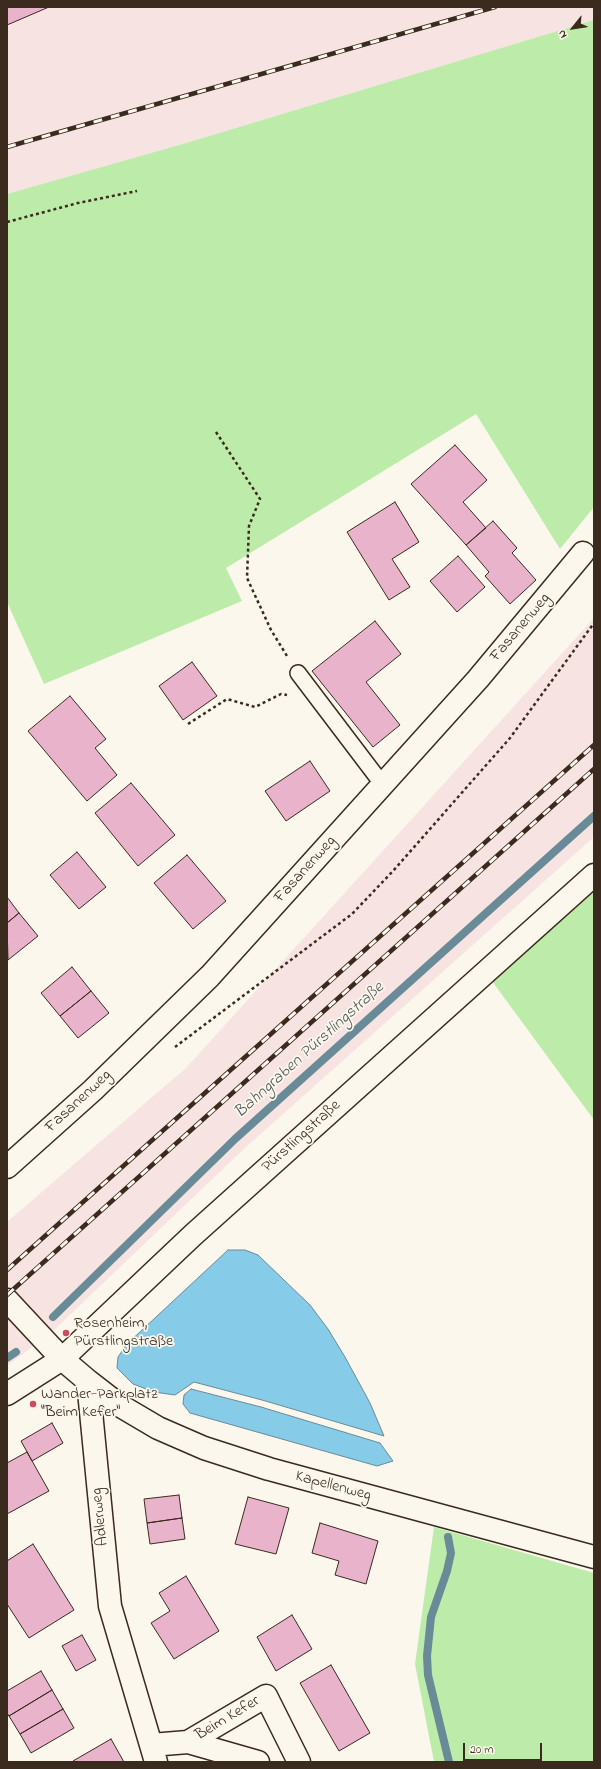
<!DOCTYPE html>
<html>
<head>
<meta charset="utf-8">
<style>
	body { margin:0 }
	#map { position:relative; width:601px; height:1769px; overflow:hidden; background:#fbf7ec; font-family:"Indie Flower",sans-serif }
	canvas { display:block }
	.frame { position:absolute; inset:0; border:8px solid #3b2a1e; pointer-events:none }
	.north { position:absolute; left:553px; top:8px; width:40px; height:40px; -webkit-text-stroke:3px #fbf7ec; paint-order:stroke; rotate:240deg; font-size:11px; font-weight:700; line-height:16px; text-align:center; color:#3b2a1e }
	.north::after { content:''; display:block; margin:auto; width:14px; height:18px; background:#3b2a1e; clip-path:polygon(50% 0,100% 100%,50% 72%,0 100%) }
	.scale { position:absolute; left:463px; top:1743px; width:79px; height:18px; box-sizing:border-box; border:2px solid #3b2a1e; border-top:0; padding-left:5px; font-size:12px; line-height:14px; white-space:nowrap; color:#3b2a1e; -webkit-text-stroke:3px #fbf7ec; paint-order:stroke }
</style>
</head>
<body>
<div id="map">
<canvas width="601" height="1769"></canvas>
<div class="frame"></div>
<div class="north">N</div>
<div class="scale">20 m</div>
</div>
<script>
const ctx = document.querySelector('canvas').getContext('2d');
ctx.lineJoin = 'round';
function fillPath(path, color) { ctx.fillStyle = color; ctx.fill(path, 'evenodd'); }
const poly = rows => new Path2D(rows.map(r => 'M' + r).join(''));
function strokePath(path, color, width, dash) { ctx.strokeStyle = color; ctx.lineWidth = width; ctx.lineCap = dash ? 'butt' : 'round'; ctx.setLineDash(dash || []); ctx.stroke(path); }
function write(font, color, halo, rows, align = 'center') {
  ctx.font = font + ' "Indie Flower",sans-serif'; ctx.lineWidth = 3.5; ctx.setLineDash([]); ctx.textBaseline = 'middle'; ctx.strokeStyle = halo; ctx.fillStyle = color; for (const [text, x, y, turn = 0] of rows) {
    ctx.save(); ctx.translate(x, y); ctx.rotate((+turn || 0) * Math.PI / 180); ctx.textAlign = isNaN(turn) ? turn : align; if (halo) ctx.strokeText(text, 0, 0); ctx.fillText(text, 0, 0); ctx.restore();
  }
}
const built = poly([
	[7,7,594,7,594,20,186,143,7,194],
	[594,618,594,837,246,1147,53,1331,7,1366,7,1222,186,1068]
]);
const green = poly([
	[594,20,594,507,560,549,476,414,226,568,242,601,44,684,7,602,7,194,186,143],
	[594,876,594,1120,486,973],
	[434,1527,594,1573,594,1762,434,1762,415,1664]
]);
const water = poly([
	[228,1250,245,1250,258,1255,310,1305,328,1329,345,1357,370,1403,384,1436,262,1400,194,1382,175,1395,154,1392,133,1384,117,1368,118,1357,127,1344,228,1250],
	[191,1389,261,1407,380,1443,393,1461,377,1466,190,1413,183,1404,184,1395,191,1389]
]);
const stream = poly([
	[53,1317,235,1139,594,816],
	[7,1358,16,1352],
	[448,1537,451,1553,447,1571,431,1617,427,1656,428,1675,449,1762]
]);
const building = poly([
	[7,7,49,7,7,25,7,7],
	[455,445,487,480,463,502,486,528,466,545,411,484,455,445],
	[395,502,419,542,392,559,410,587,389,600,347,532,395,502],
	[493,521,517,548,512,553,536,580,510,604,485,576,489,572,466,545,493,521],
	[458,556,485,587,457,612,430,581,458,556],
	[375,621,401,654,366,682,400,725,373,747,312,671,375,621],
	[192,662,217,696,183,720,159,686,192,662],
	[70,696,106,739,95,748,117,775,87,801,28,731,70,696],
	[310,761,330,791,286,821,265,791,310,761],
	[131,783,175,835,138,866,95,813,131,783],
	[77,852,106,887,79,909,50,875,77,852],
	[187,855,226,901,193,929,154,883,187,855],
	[7,897,19,913,7,923,7,897],
	[19,913,38,936,8,960,7,923,19,913],
	[72,967,91,991,60,1016,41,993,72,967],
	[91,991,109,1013,78,1038,60,1016,91,991],
	[52,1423,63,1443,32,1461,21,1441,52,1423],
	[27,1452,49,1491,7,1514,7,1463,27,1452],
	[179,1495,182,1518,147,1523,144,1499,179,1495],
	[248,1497,289,1508,276,1554,235,1544,248,1497],
	[182,1518,185,1539,150,1544,147,1523,182,1518],
	[320,1523,378,1541,366,1584,335,1575,339,1561,312,1553,320,1523],
	[33,1544,74,1610,29,1638,7,1604,7,1561,33,1544],
	[186,1576,219,1631,174,1659,151,1623,170,1611,159,1593,186,1576],
	[292,1615,312,1649,276,1671,257,1637,292,1615],
	[82,1635,96,1660,76,1671,62,1646,82,1635],
	[331,1665,370,1733,339,1751,300,1683,331,1665],
	[41,1671,52,1690,9,1716,7,1713,7,1691,41,1671],
	[52,1690,63,1709,20,1734,9,1716,52,1690],
	[63,1709,74,1728,31,1753,20,1734,63,1709],
	[111,1739,124,1762,74,1762,73,1761,111,1739]
]);
const path = poly([
	[7,222,78,203,137,191],
	[216,432,260,499,249,526,247,578,271,630,287,656],
	[188,724,227,699,255,707,281,694,287,695],
	[175,1047,352,914,393,871,510,738,594,623]
]);
const service = poly([
	[298,673,383,785]
]);
const minor = poly([
	[7,1167,93,1090,210,976,478,679,583,553],
	[7,1300,62,1359,88,1381,110,1606,156,1762],
	[88,1381,119,1405,158,1428,204,1448,269,1469,594,1557],
	[7,1394,62,1359,193,1235,594,875],
	[188,1742,266,1696,299,1762],
	[151,1745,188,1742,258,1762]
]);
const rail = poly([
	[7,147,495,7],
	[7,1270,594,745],
	[7,1295,594,769]
]);
const markers = [
	[66,1333,4,"#d1495b"],
	[33,1404,4,"#d1495b"]
];
const streetNames = [
	["Fasanenweg",521,628,-50],
	["Fasanenweg",306,870,-48],
	["Fasanenweg",79,1102,-43],
	["Pürstlingstraße",302,1137,-42],
	["Kapellenweg",333,1487,15],
	["Adlerweg",101,1517,-96],
	["Beim Kefer",228,1719,-31]
];
const poiNames = [
	["Rosenheim,",74,1324],
	["Pürstlingstraße",74,1342],
	["Wander-Parkplatz",41,1395],
	["\"Beim Kefer\"",41,1413]
];
const waterNames = [
	["Bahngraben Pürstlingstraße",310,1051,-42]
];
fillPath(built, '#f6e3e2');
fillPath(green, '#bdecaa');
fillPath(water, '#86cbe7');
strokePath(water, '#688b97', 1);
strokePath(stream, '#688b97', 8);
fillPath(building, '#e9b3cb');
strokePath(building, '#3b2a1e', 1);
strokePath(service, '#3b2a1e', 18);
strokePath(minor, '#3b2a1e', 25);
strokePath(path, '#3b2a1e', 2.5, [3, 3]);
strokePath(service, '#fbf7ec', 15);
strokePath(minor, '#fbf7ec', 22);
strokePath(rail, '#3b2a1e', 4.5);
strokePath(rail, '#fbf7ec', 3, [9]);
for (const [x, y, r, color] of markers) { const dot = new Path2D(); dot.arc(x, y, r, 0, 2 * Math.PI); ctx.fillStyle = color; ctx.fill(dot); strokePath(dot, '#fbf7ec', 1.5); }
write('16px', '#3b2a1e', '#fbf7ec', streetNames);
write('16px', '#3b2a1e', '#fbf7ec', poiNames, 'left');
write('italic 17px', '#525a5a', '#fbf7ec', waterNames);
</script>
</body>
</html>
